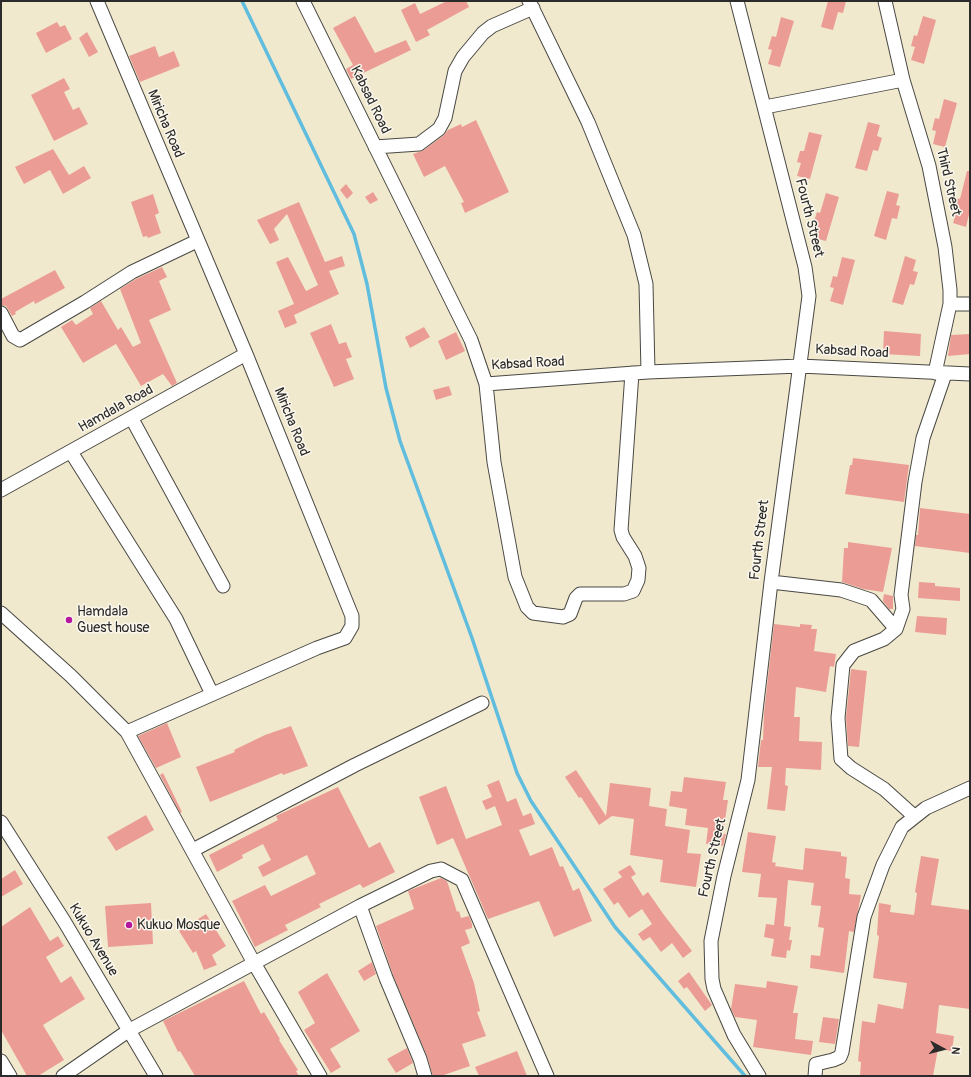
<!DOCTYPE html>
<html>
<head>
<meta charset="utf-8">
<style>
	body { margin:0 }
	#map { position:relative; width:971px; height:1077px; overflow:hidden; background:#f1e9ce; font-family:Pangolin,sans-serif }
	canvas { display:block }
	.frame { position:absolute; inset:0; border:2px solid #2b2b2b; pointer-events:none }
	.north { position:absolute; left:923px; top:1029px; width:40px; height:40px; -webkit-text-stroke:3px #fbf7ec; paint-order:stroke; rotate:97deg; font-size:11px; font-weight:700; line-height:16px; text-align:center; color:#2b2b2b }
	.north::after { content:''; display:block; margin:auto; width:14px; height:18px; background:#2b2b2b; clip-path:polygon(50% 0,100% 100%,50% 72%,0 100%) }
</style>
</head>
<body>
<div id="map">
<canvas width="971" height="1077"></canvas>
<div class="frame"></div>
<div class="north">N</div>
</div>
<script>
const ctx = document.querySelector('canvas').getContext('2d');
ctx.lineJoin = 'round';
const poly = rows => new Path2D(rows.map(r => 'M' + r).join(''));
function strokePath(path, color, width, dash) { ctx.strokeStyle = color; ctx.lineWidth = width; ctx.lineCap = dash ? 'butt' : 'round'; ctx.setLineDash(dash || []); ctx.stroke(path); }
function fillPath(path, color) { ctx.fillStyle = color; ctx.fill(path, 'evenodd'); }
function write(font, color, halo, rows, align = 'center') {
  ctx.font = font + ' Pangolin,sans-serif'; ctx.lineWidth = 3; ctx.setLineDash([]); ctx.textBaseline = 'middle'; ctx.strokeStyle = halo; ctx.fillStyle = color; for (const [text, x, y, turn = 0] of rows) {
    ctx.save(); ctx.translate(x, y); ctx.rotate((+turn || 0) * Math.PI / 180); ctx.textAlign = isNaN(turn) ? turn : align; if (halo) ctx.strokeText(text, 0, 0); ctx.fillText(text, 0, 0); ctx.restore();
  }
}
const stream = poly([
	[242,1,354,234,367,284,386,388,400,441,472,638,517,773,531,801,615,927,745,1076]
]);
const building = poly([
	[447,1,466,1,469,7,427,30,430,35,416,42,401,10,415,3,420,14],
	[828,1,846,1,843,13,838,12,833,30,821,27],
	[355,16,375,53,406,40,411,50,351,79,346,69,353,65,333,28],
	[923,16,936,20,924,64,911,60,915,47,911,46,914,35,917,36],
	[781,17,794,21,780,67,768,64,772,50,768,49,772,36,776,37],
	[57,22,60,27,65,25,72,39,46,53,36,33],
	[87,32,98,52,89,57,79,38],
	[155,46,159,57,174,51,180,66,140,82,129,56],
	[64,78,70,89,64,92,73,110,79,107,88,124,54,141,31,95],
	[944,99,957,103,945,147,933,144,936,131,932,130,935,118,939,119],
	[476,120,509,192,465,213,461,203,464,202,445,166,424,177,413,154,424,150,444,135,448,130,461,124,462,127],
	[868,122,880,125,877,136,882,138,878,151,873,150,867,171,855,168],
	[809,132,822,135,810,179,797,176,801,163,797,162,800,151,804,151],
	[53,149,69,175,84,166,91,178,63,194,50,170,24,184,15,167],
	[967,171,970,171,970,210,966,227,953,223,957,210,953,209,956,198,960,199],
	[346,184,353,193,347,199,340,190],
	[887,191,899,194,896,205,900,206,897,219,892,218,886,240,874,236],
	[373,192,378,200,370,204,365,197],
	[826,193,839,197,826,241,814,238,817,225,813,224,817,212,820,213],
	[153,194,159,213,155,215,161,233,148,238,147,236,143,237,131,202],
	[299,202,325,262,342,256,345,266,329,271,339,294,294,315,297,323,285,328,278,311,294,304,276,262,288,257,306,291,318,285,287,214,274,229,279,240,270,244,257,220],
	[905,256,916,260,913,271,918,272,914,285,910,284,903,305,892,302],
	[842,257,855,260,843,305,830,301,834,288,830,287,833,276,837,277],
	[162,267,167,277,159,281,171,310,149,320,177,383,172,386,163,374,141,386,116,344,83,363,61,327,72,320,76,325,93,314,90,308,101,301,118,330,121,327,133,347,141,343,120,289,136,279],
	[55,270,65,288,35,304,34,301,15,312,16,314,12,316,6,306,1,305,1,299],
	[331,324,339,344,346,342,352,357,346,359,354,379,334,387,310,333],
	[424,327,430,337,410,348,405,337],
	[884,331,921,334,920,356,883,354],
	[456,332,465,351,446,360,438,341],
	[970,334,970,354,948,356,951,335],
	[449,386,452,395,436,400,433,390],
	[853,458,909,465,904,502,845,494,850,465,852,465],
	[920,508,970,514,970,553,915,546,916,535,918,535],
	[848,542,892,548,883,592,863,589,842,582,844,548,848,548],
	[919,582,935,583,935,586,960,588,960,601,918,598],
	[884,594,893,596,893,609,889,609,883,601],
	[917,616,947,618,946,635,915,632],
	[774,624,800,627,800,624,812,625,811,629,817,629,814,651,836,654,834,667,830,666,826,692,796,687,794,717,800,717,799,741,822,742,821,770,786,768,785,785,788,786,785,811,767,809,772,767,758,767,761,740,763,740,764,713],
	[851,669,867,671,859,747,848,746,846,718],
	[167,723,181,757,156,768,138,736],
	[291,726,308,766,283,775,282,773,210,802,196,767,235,752,234,750,265,735],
	[576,770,606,816,610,783,651,788,649,806,667,809,665,826,690,830,687,853,701,854,696,887,660,882,663,860,630,855,634,819,612,816,599,825,581,797,579,798,565,777],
	[163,773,182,812,180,813,160,775],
	[684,777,726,782,723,800,728,800,723,834,726,834,723,846,706,844,708,828,685,825,687,809,669,806,671,791,682,792],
	[499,780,507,802,516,798,523,816,531,813,535,824,519,830,530,856,552,847,560,867,563,866,573,891,579,888,592,921,554,937,539,901,488,919,453,838,437,845,419,797,446,786,466,839,502,825,495,806,486,810,482,801,492,797,487,785],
	[338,787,369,848,380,842,395,872,363,888,360,884,319,904,321,907,285,925,288,930,255,947,232,901,265,885,271,896,316,874,307,855,263,877,258,867,271,860,263,844,242,855,243,858,217,872,209,855,278,820,276,816],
	[146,815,154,830,116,851,107,837],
	[748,832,776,836,772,862,776,863,775,866,803,870,805,848,841,852,841,856,847,857,845,878,850,879,849,894,861,895,854,932,849,931,844,973,810,968,811,955,820,956,824,928,818,927,821,906,811,905,814,883,788,880,784,926,791,927,789,940,792,940,790,951,787,950,786,958,771,956,774,939,764,937,766,924,774,925,777,898,758,897,761,874,742,872],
	[921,856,939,859,931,905,970,910,970,1009,939,1005,936,1033,954,1036,952,1051,938,1049,933,1076,860,1076,861,1062,858,1061,862,1021,875,1023,878,1004,903,1009,907,983,873,978,879,936,877,935,879,903,891,905,890,912,914,915,917,893,915,892],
	[630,865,636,874,631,877,643,896,648,892,664,915,692,951,683,958,672,943,661,952,650,937,643,941,638,934,652,924,642,909,629,918,618,902,614,905,603,889,622,877,618,872],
	[15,870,23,884,1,897,1,879],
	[441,878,447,881,457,912,459,911,461,918,469,916,472,924,472,928,465,930,470,943,461,947,474,983,480,1011,477,1012,486,1036,462,1044,470,1066,441,1076,433,1076,427,1056,393,975,376,926,414,909,408,891],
	[151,903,153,944,108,947,105,906],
	[30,907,50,941,58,936,64,946,46,957,61,983,71,976,85,999,43,1025,64,1060,38,1076,27,1076,1,1030,1,927],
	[206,914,226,946,212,955,217,965,204,970,196,951,193,953,179,931],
	[372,962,376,974,364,981,358,971],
	[689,972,712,1005,705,1011,687,987,684,989,678,981],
	[327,973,360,1031,330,1049,341,1067,331,1073,304,1030,315,1023,298,992],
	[244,981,261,1014,264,1012,280,1039,279,1040,298,1070,296,1071,299,1076,195,1076,180,1051,178,1052,163,1021],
	[767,981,798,986,793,1013,798,1013,795,1039,813,1041,811,1055,753,1047,757,1020,735,1017,731,1009,735,984,766,988],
	[823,1017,839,1019,835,1044,819,1042],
	[407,1048,413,1063,396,1073,387,1059],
	[517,1051,527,1076,479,1076,475,1067]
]);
const minor = poly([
	[97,1,246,354,352,616,352,626,345,638,317,648,127,732],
	[303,1,471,340,486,384,648,372,800,366,970,374],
	[529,1,588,122,634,235,646,284,648,372],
	[737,1,805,267,809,296,771,582,748,780,724,876,711,941,712,979,714,989,734,1035,759,1076],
	[885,1,903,80,929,166,945,247,950,290,950,304,935,373],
	[765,107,903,80],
	[375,147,419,144,439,129,445,118,455,71,463,57,483,33,492,26,533,8],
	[950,304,970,304],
	[1,313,13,336,20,340,85,302,132,272,197,241],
	[486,384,494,462,515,577,527,607,533,613,563,617,570,614,576,598,580,594,624,594,633,591,638,580,639,568,635,556,623,537,621,530,632,373],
	[132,419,223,586],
	[71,452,176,619,212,694],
	[1,490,246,354],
	[771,582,841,590,871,600,896,629],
	[1,613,71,676,127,732,254,963,320,1076],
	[914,816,884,789,851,768,841,759,838,718,843,665,854,651,884,639,896,629,903,609,901,595,915,482,923,438,945,374],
	[1,822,64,921,156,1076],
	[193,850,355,765,482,703],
	[360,906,386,978,420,1059,425,1076],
	[1,1061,10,1076],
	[63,1076,128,1031,360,906,431,871,441,869,462,880,547,1076],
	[815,1076,816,1064,833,1060,840,1057,842,1052,864,917,883,865,902,827,926,808,970,788]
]);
const markers = [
	[69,620,4,"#b5179e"],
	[129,925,4,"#b5179e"]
];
const streetNames = [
	["Kabsad Road",370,100,64],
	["Miricha Road",165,124,67],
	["Third Street",948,182,77],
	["Fourth Street",809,218,76],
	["Kabsad Road",852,352,3],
	["Kabsad Road",528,364,-3],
	["Hamdala Road",116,409,-29],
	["Miricha Road",291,422,68],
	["Fourth Street",760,540,-83],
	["Fourth Street",713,858,-77],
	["Kukuo Avenue",93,940,59]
];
const poiNames = [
	["Hamdala",77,612],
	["Guest house",77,628],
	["Kukuo Mosque",137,925]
];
strokePath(stream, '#60bdde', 3.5);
fillPath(building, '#eb9d95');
strokePath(minor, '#494843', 15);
strokePath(minor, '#fff', 13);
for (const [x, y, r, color] of markers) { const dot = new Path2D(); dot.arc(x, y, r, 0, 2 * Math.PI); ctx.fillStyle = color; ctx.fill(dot); strokePath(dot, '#fbf7ec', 1.5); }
write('14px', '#2b2b2b', '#fbf7ec', streetNames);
write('14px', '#2b2b2b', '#fbf7ec', poiNames, 'left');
</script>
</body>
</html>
